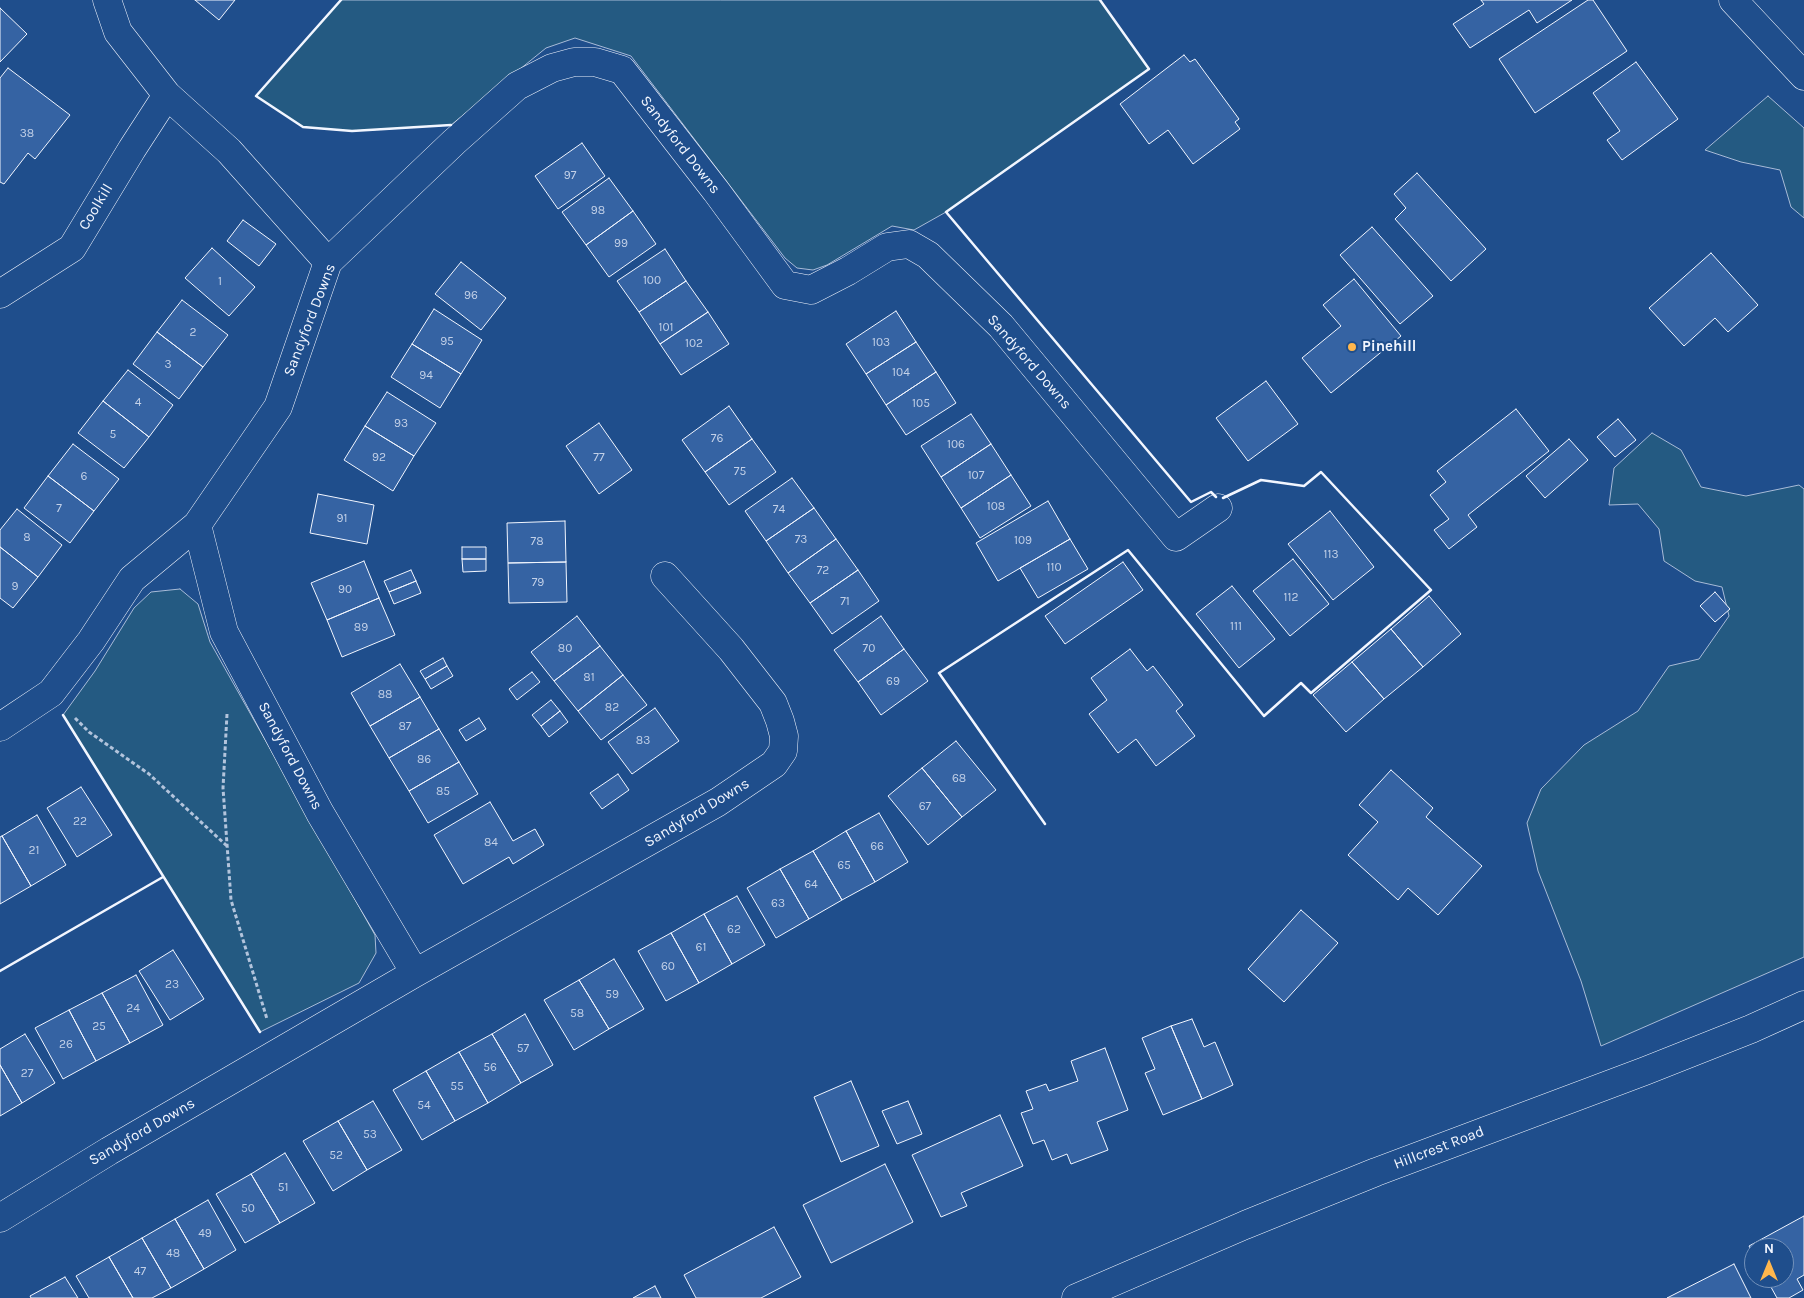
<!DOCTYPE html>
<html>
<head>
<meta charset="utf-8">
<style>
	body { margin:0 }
	#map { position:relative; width:1804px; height:1298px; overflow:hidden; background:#1f4e8c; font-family:Karla,sans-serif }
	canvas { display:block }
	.north { position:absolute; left:1744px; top:1238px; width:50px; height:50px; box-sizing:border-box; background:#1f4e8c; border:1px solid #7391ba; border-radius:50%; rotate:0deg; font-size:14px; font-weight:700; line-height:20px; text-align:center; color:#f2f6ff }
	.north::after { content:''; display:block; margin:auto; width:18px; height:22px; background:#ffb74d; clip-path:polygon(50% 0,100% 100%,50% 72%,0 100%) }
</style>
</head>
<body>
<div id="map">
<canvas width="1804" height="1298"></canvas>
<div class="north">N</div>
</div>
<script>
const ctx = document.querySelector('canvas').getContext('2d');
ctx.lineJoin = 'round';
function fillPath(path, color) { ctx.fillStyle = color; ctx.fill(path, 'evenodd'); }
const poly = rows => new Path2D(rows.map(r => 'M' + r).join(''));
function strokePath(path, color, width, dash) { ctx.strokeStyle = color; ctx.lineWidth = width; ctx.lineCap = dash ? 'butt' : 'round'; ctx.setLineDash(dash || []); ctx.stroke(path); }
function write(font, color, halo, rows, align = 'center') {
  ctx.font = font + ' Karla,sans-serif'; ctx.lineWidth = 4; ctx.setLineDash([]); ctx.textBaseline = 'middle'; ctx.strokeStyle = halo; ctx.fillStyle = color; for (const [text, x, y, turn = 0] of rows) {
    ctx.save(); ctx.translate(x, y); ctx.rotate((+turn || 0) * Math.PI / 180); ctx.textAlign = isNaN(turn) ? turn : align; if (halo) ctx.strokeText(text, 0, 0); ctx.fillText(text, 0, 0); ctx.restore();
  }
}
const green = poly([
	[341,0,1100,0,1149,69,946,212,914,230,892,226,827,265,813,270,797,268,785,258,631,56,575,38,546,48,451,125,352,131,303,127,256,96,341,0],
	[1768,96,1804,128,1804,218,1791,207,1780,170,1741,162,1705,150,1768,96],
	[1652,433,1681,450,1701,487,1746,496,1799,485,1804,489,1804,957,1601,1046,1581,981,1538,871,1527,823,1541,789,1584,745,1638,711,1669,666,1699,659,1729,616,1722,587,1695,581,1664,561,1659,529,1638,504,1609,505,1614,468,1652,433],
	[180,589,198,604,210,642,375,935,376,953,359,983,260,1032,63,715,95,671,134,608,151,592,180,589]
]);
const building = poly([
	[195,0,235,0,219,20,195,0],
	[1481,0,1572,0,1537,23,1529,10,1470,48,1453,24,1484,4,1481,0],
	[1588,0,1593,0,1627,51,1535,113,1499,59,1588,0],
	[0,8,27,34,0,62,0,8],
	[1184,55,1190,62,1195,59,1239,119,1235,122,1240,129,1193,164,1168,130,1149,144,1120,104,1184,55],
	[1636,62,1678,119,1622,160,1607,140,1620,131,1593,93,1636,62],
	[8,68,70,115,35,159,28,153,4,184,0,182,0,78,8,68],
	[582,143,605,176,558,209,535,176,582,143],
	[1417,173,1486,249,1451,281,1395,219,1406,208,1394,194,1417,173],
	[609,178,633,211,586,245,562,212,609,178],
	[633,211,656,244,609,277,586,245,633,211],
	[243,220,276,244,259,266,227,241,243,220],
	[1372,227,1433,296,1400,324,1340,255,1372,227],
	[212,248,255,287,229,316,185,278,212,248],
	[665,249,686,281,639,312,617,281,665,249],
	[1711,253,1758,305,1728,332,1715,318,1684,346,1649,308,1711,253],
	[461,262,506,298,481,330,435,294,461,262],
	[1354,279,1401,336,1331,393,1302,358,1341,326,1323,305,1354,279],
	[686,281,708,312,660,344,639,312,686,281],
	[182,300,228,335,203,367,157,332,182,300],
	[434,309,482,340,461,374,412,344,434,309],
	[896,311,916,342,866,374,846,344,896,311],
	[708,312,729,344,681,375,660,344,708,312],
	[157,332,203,367,179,399,133,364,157,332],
	[916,342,936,372,886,405,866,374,916,342],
	[412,344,461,374,440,408,391,377,412,344],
	[128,370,173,405,149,437,103,401,128,370],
	[936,372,956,403,906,435,886,405,936,372],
	[1266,381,1298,424,1248,461,1216,418,1266,381],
	[387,392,436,423,414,456,365,426,387,392],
	[103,401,149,437,124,468,78,433,103,401],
	[729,406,752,439,705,472,682,440,729,406],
	[1516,409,1549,451,1468,515,1477,527,1449,549,1434,530,1449,519,1430,495,1446,482,1437,471,1516,409],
	[971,414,991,444,941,477,921,446,971,414],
	[1618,419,1636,440,1615,457,1597,437,1618,419],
	[599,423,632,470,599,494,566,446,599,423],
	[365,426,414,456,393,491,344,460,365,426],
	[752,439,776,472,729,505,705,472,752,439],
	[1569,439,1588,460,1545,498,1526,476,1569,439],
	[73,444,119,479,94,511,48,476,73,444],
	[991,444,1011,475,961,508,941,477,991,444],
	[1011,475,1031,506,980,538,961,508,1011,475],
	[48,476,94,511,70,543,24,508,48,476],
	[792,478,814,508,766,541,745,511,792,478],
	[318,494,374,505,367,544,310,533,318,494],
	[1048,501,1070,539,998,581,976,543,1048,501],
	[814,508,836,539,788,573,766,541,814,508],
	[17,509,62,545,38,577,0,547,0,530,17,509],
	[1330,511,1374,567,1333,600,1288,544,1330,511],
	[565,521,566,562,508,563,507,523,565,521],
	[836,539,858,570,810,603,788,573,836,539],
	[1070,539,1088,569,1038,598,1020,568,1070,539],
	[0,547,38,577,13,608,0,598,0,547],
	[462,547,486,547,486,559,462,559,462,547],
	[462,559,486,559,486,571,463,572,462,559],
	[1293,559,1329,604,1290,636,1253,591,1293,559],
	[364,561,379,598,327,620,311,583,364,561],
	[566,562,567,602,509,603,508,563,566,562],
	[1123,562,1143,590,1065,644,1045,616,1123,562],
	[411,570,416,581,389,592,384,581,411,570],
	[858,570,879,601,832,634,810,603,858,570],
	[416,581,421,593,394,604,389,592,416,581],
	[1232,586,1275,639,1239,668,1196,614,1232,586],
	[1715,592,1730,609,1715,622,1700,606,1715,592],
	[1429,596,1461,634,1423,667,1391,629,1429,596],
	[379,598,395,635,342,657,327,620,379,598],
	[577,616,600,646,554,681,531,652,577,616],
	[881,616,904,649,858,682,834,650,881,616],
	[1391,629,1423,667,1384,699,1352,662,1391,629],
	[600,646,623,675,578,711,554,681,600,646],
	[904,649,928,681,881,715,858,682,904,649],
	[1130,649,1147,671,1153,666,1183,705,1176,711,1195,736,1156,766,1136,739,1118,753,1089,714,1107,700,1091,678,1130,649],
	[443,658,447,666,425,679,420,671,443,658],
	[1352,662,1384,699,1346,732,1313,695,1352,662],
	[400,664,420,697,370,726,351,693,400,664],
	[447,666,453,676,431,689,425,679,447,666],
	[532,672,540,682,517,700,509,689,532,672],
	[623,675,647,705,601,740,578,711,623,675],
	[420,697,439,729,389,758,370,726,420,697],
	[551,700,560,711,541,726,532,715,551,700],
	[655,708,679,741,632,774,608,742,655,708],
	[560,711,568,722,549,737,541,726,560,711],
	[479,718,486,729,466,741,459,730,479,718],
	[439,729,459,762,409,791,389,758,439,729],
	[956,741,996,790,962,817,922,768,956,741],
	[459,762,478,794,428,823,409,791,459,762],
	[922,768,962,817,928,845,888,796,922,768],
	[1391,770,1433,808,1426,817,1482,866,1438,915,1408,888,1398,900,1348,855,1378,822,1359,805,1391,770],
	[618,774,629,790,602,809,590,793,618,774],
	[81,787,112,835,77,857,47,808,81,787],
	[490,802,513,841,535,829,544,845,513,864,509,857,463,884,434,835,490,802],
	[879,813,908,862,875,882,846,831,879,813],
	[37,815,66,865,31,886,2,836,37,815],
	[846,831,875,882,842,900,813,851,846,831],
	[2,836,31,886,0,904,0,837,2,836],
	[813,851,842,900,809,919,780,869,813,851],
	[780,869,809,919,776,938,747,888,780,869],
	[737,896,765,945,732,964,704,914,737,896],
	[1301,910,1338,943,1284,1002,1248,969,1301,910],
	[704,914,732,964,699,983,671,933,704,914],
	[671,933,699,983,666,1001,638,951,671,933],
	[173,950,204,999,170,1020,139,971,173,950],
	[614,959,644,1009,609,1029,579,980,614,959],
	[136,975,163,1025,130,1043,102,993,136,975],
	[579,980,609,1029,574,1050,544,1000,579,980],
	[102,993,130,1043,96,1061,69,1010,102,993],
	[69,1010,96,1061,63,1079,35,1028,69,1010],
	[525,1014,553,1065,521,1083,492,1034,525,1014],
	[1192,1019,1204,1047,1215,1042,1233,1085,1202,1099,1171,1026,1192,1019],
	[1171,1026,1202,1099,1163,1115,1145,1073,1155,1069,1142,1038,1171,1026],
	[25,1034,55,1083,22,1103,0,1065,0,1049,25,1034],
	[492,1034,521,1083,488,1103,459,1052,492,1034],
	[1105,1048,1128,1110,1097,1122,1108,1150,1071,1164,1067,1154,1052,1160,1044,1140,1033,1144,1021,1113,1033,1109,1026,1091,1046,1084,1049,1091,1078,1081,1071,1061,1105,1048],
	[459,1052,488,1103,455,1121,426,1071,459,1052],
	[0,1065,22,1103,0,1116,0,1065],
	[426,1071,455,1121,422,1140,393,1090,426,1071],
	[851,1081,879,1146,841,1162,814,1097,851,1081],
	[373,1101,402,1150,367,1170,338,1121,373,1101],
	[908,1101,922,1134,897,1144,882,1111,908,1101],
	[1000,1115,1023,1166,961,1193,967,1206,941,1217,912,1155,1000,1115],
	[338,1121,367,1170,333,1191,303,1141,338,1121],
	[285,1153,315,1203,280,1223,251,1174,285,1153],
	[885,1164,913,1222,831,1263,803,1205,885,1164],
	[251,1174,280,1223,245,1243,216,1194,251,1174],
	[208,1200,236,1250,204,1269,175,1219,208,1200],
	[1804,1216,1804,1275,1797,1279,1803,1290,1789,1298,1777,1298,1766,1278,1784,1278,1784,1248,1754,1248,1754,1256,1749,1246,1804,1216],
	[175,1219,204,1269,171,1288,142,1238,175,1219],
	[774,1227,801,1277,761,1298,696,1298,684,1275,774,1227],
	[142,1238,171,1288,152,1298,133,1298,109,1257,142,1238],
	[109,1257,133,1298,89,1298,76,1276,109,1257],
	[1734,1264,1751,1298,1667,1298,1734,1264],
	[65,1277,78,1298,31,1298,30,1296,65,1277],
	[655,1286,661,1298,633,1298,655,1286]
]);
const path = poly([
	[227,714,223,788,231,900,267,1019],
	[75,718,89,732,149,774,227,846]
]);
const minor = poly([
	[107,0,118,32,167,95,229,151,328,262],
	[1733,0,1804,76],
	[0,294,72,248,132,149,167,95],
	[197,525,224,632,320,813,415,973],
	[0,727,51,693,91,641,132,579,197,525,278,407,328,262,454,142,517,86,552,68,574,62,595,62,622,70,716,191,785,285,811,290,848,271,887,247,909,244,928,255,1001,326,1176,537,1218,508],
	[0,1218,109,1151,415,973,718,802,774,764,783,751,784,736,780,721,773,703,731,649,665,576],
	[1076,1298,1245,1225,1376,1172,1645,1071,1751,1029,1804,1005]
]);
const wall = poly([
	[341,0,256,96,303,127,352,131,451,125],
	[1100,0,1149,69,946,212,1191,502,1211,492,1216,497],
	[63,715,260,1032],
	[1045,824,939,673,1128,550,1264,716,1301,683,1311,693,1431,590,1321,472,1304,486,1261,480,1223,498],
	[0,971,163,877]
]);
const markers = [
	[1352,347,5,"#ffb74d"]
];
const numberNames = [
	["38",27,134],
	["97",570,176],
	["98",598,211],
	["99",621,244],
	["100",652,281],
	["1",220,282],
	["96",471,296],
	["101",666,328],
	["2",193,333],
	["95",447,342],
	["103",881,343],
	["102",694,344],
	["3",168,365],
	["104",901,373],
	["94",426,376],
	["4",138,403],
	["105",921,404],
	["93",401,424],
	["5",113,435],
	["76",717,439],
	["106",956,445],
	["92",379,458],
	["77",599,458],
	["75",740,472],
	["107",976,476],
	["6",84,477],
	["108",996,507],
	["7",59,509],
	["74",779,510],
	["91",342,519],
	["8",27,538],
	["73",801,540],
	["109",1023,541],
	["78",537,542],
	["113",1331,555],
	["110",1054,568],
	["72",823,571],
	["79",538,583],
	["9",15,587],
	["90",345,590],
	["112",1291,598],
	["71",845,602],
	["111",1236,627],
	["89",361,628],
	["80",565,649],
	["70",869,649],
	["81",589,678],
	["69",893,682],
	["88",385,695],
	["82",612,708],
	["87",405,727],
	["83",643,741],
	["86",424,760],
	["68",959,779],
	["85",443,792],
	["67",925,807],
	["22",80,822],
	["84",491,843],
	["66",877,847],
	["21",34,851],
	["65",844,866],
	["64",811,885],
	["63",778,904],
	["62",734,930],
	["61",701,948],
	["60",668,967],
	["23",172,985],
	["59",612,995],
	["24",133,1009],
	["58",577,1014],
	["25",99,1027],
	["26",66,1045],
	["57",523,1049],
	["56",490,1068],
	["27",27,1074],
	["55",457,1087],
	["54",424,1106],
	["53",370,1135],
	["52",336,1156],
	["51",283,1188],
	["50",248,1209],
	["49",205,1234],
	["48",173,1254],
	["47",140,1272]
];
const streetNames = [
	["Sandyford Downs",680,145,52],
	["Coolkill",96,207,-59],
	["Sandyford Downs",310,320,-69],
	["Sandyford Downs",1029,362,49],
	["Sandyford Downs",290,756,62],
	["Sandyford Downs",697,813,-31],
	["Sandyford Downs",142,1132,-30],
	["Hillcrest Road",1439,1148,-21]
];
const poiNames = [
	["Pinehill",1362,347]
];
fillPath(green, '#245a82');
strokePath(green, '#a8bbd7', 1);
fillPath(building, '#3563a3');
strokePath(building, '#f2f6ff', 1);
strokePath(minor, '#f2f6ff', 29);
strokePath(path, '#b3c4dc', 3, [4, 2.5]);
strokePath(minor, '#1f4e8c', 28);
strokePath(wall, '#f2f6ff', 2.5);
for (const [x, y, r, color] of markers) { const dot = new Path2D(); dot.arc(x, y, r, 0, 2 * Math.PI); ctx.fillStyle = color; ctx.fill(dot); strokePath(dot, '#1f4e8c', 2); }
write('12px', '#c3d1e8', null, numberNames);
write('15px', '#f2f6ff', '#1f4e8c', streetNames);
write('bold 15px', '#f2f6ff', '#1f4e8c', poiNames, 'left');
</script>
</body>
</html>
